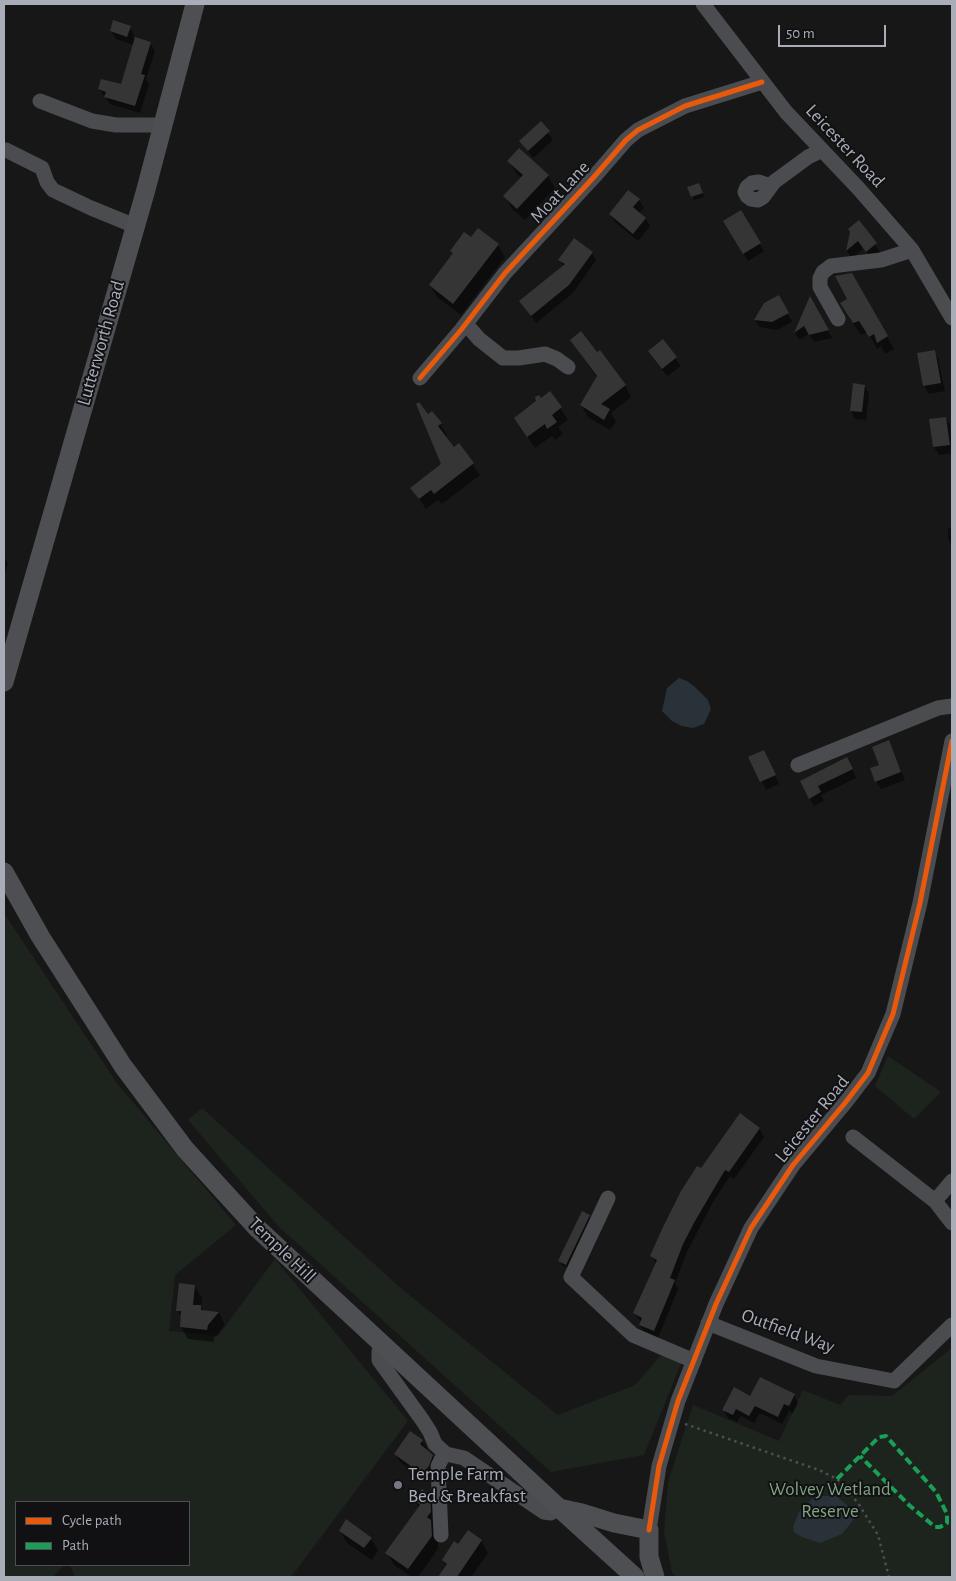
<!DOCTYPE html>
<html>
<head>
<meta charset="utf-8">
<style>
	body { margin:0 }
	#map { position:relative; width:956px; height:1581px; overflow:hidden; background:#171717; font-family:"Alegreya Sans",sans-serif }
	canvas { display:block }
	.frame { position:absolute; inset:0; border:5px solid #a8adb8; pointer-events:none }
	.legend { position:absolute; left:15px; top:1501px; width:175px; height:65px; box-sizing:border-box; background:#111113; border:1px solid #4d4f55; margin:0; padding:6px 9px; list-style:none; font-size:15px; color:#a8adb8 }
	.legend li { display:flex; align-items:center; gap:10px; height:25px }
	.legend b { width:25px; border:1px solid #4d4f55 }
	.scale { position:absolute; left:778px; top:25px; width:108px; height:22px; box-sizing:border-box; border:2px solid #a8adb8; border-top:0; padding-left:6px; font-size:15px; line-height:18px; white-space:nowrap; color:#a8adb8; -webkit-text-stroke:4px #111113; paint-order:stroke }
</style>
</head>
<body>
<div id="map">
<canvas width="956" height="1581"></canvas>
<div class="frame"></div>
<ul class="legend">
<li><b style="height:6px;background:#e8590c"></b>Cycle path</li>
<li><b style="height:6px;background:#1a9f57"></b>Path</li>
</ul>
<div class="scale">50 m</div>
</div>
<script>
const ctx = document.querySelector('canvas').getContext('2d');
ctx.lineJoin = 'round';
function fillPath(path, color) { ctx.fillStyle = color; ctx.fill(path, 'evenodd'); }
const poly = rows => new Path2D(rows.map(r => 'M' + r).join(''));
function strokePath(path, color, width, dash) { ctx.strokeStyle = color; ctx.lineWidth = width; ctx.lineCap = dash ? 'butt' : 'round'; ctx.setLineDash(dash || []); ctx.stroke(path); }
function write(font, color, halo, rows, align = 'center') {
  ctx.font = font + ' "Alegreya Sans",sans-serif'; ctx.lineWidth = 4; ctx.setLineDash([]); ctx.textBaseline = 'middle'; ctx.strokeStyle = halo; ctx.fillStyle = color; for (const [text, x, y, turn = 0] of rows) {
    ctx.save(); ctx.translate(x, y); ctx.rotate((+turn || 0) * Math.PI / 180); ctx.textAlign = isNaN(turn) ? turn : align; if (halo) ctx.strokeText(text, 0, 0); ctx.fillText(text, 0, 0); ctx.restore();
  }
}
const green = poly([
	[4,913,116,1082,236,1225,175,1275,169,1331,218,1336,275,1259,408,1421,291,1577,75,1577,70,1565,189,1565,189,1502,16,1502,16,1565,64,1565,53,1577,4,1577],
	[888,1056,941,1092,914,1119,875,1086],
	[202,1108,403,1290,558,1415,635,1385,663,1353,682,1361,644,1455,551,1472,279,1227,188,1120],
	[952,1348,952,1577,675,1577,672,1572,664,1532,668,1482,693,1405,779,1441,803,1390,840,1405,849,1395,892,1396]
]);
const water = poly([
	[679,678,687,681,694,686,708,700,711,709,704,724,693,728,682,726,672,721,662,711,667,688],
	[815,1496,836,1496,858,1514,842,1534,820,1543,802,1537,794,1532,793,1527,799,1512]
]);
const shadow = poly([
	[130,27,134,35,133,38,150,43,155,51,146,79,149,84,140,113,110,104,99,89,121,86,134,45,116,39,111,31],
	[541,123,553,140,533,158,521,141],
	[509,161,548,176,555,188,525,220,512,209,505,196,522,178,516,173],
	[689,187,701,188,704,197,694,200],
	[639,200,644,208,639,213,645,218,650,226,638,241,615,222,610,214],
	[740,212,764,251,748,261,725,222],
	[859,222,880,252,872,259,864,248,852,258,847,251,852,233],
	[478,229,498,245,505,257,461,315,437,297,430,285,454,255,451,251,471,239],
	[592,253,596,260,573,293,536,323,521,302,564,267,560,260],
	[851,274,894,349,885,354,881,346,877,349,868,332,861,335,850,319,849,299],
	[810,299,832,338,814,342,809,334,799,340,795,333],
	[783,304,792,322,777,330,760,327,755,320],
	[571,340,625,385,631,397,611,413,616,422,610,430,588,417,581,405,597,378],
	[663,341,681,366,667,376,654,359],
	[934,351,938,359,945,391,929,394,924,386,918,354],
	[865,386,869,394,866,420,855,419,851,411],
	[550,393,568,420,558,427,563,434,555,440,552,436,535,448,523,430,538,402],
	[432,412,447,435,445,437,454,448,459,445,480,475,442,504,438,500,426,509,412,488,443,465],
	[946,418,950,426,952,453,939,455,934,447,930,420],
	[952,515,952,546,948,539,948,528,952,528],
	[4,557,8,563,4,576],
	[888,741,905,780,881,789,876,781],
	[750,758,768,760,779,784,766,790],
	[851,766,856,778,821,795,824,801,814,806,801,782],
	[740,1115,760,1129,764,1137,734,1179,730,1176,713,1202,687,1252,675,1283,678,1289,658,1338,644,1332,640,1325,641,1322,634,1313,656,1264,652,1256,701,1170],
	[589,1216,591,1219,568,1268,562,1265,560,1261],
	[194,1286,202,1298,201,1307,204,1312,219,1313,225,1325,214,1338,214,1342,188,1339,181,1327,182,1318,178,1311],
	[794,1395,798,1403,793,1413,789,1411,782,1424,760,1413,754,1423,741,1416,737,1422,728,1418,724,1410,751,1398],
	[422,1441,427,1449,426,1450,432,1456,437,1464,427,1482,400,1462,395,1454],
	[429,1496,436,1508,438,1549,418,1577,411,1577,394,1565,387,1553,419,1508,415,1501],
	[340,1531,371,1538,378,1551,372,1560,347,1543],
	[481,1541,488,1553,471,1577,439,1577,447,1567,443,1560,459,1546]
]);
const building = poly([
	[113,20,131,26,127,37,110,31],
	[135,37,151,42,141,74,145,75,135,106,104,97,106,92,98,89,101,79,121,84],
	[541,121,550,131,528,151,519,141],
	[519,148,549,175,517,209,503,196,523,175,507,161],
	[699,183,703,193,691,197,687,187],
	[628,190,640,199,633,207,646,218,633,234,609,214],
	[741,210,761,243,743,254,723,221],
	[859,220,877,243,866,252,858,241,846,251,850,232,848,229],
	[478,228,499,244,453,304,429,285,453,253,450,251,464,232,471,237],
	[574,238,593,252,569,285,531,316,519,301,565,264,558,260],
	[852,273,888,336,877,343,874,334,869,337,859,321,853,323,840,303,847,299,835,276],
	[779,295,789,313,772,322,754,320,764,303],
	[810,296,829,330,809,335,804,326,794,333],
	[581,331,597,352,600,350,626,385,601,404,610,409,604,420,580,405,597,376,570,340],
	[663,339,677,357,662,369,648,351],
	[935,350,941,383,923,386,917,353],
	[853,383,865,385,862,412,850,411],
	[550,391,562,407,552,415,557,422,547,429,545,424,527,437,514,418,536,401,535,397,539,395,541,398],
	[419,402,428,414,432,411,442,423,438,426,454,447,459,443,474,463,434,494,431,490,419,499,410,488,441,464,416,404],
	[946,417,950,445,933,447,929,419],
	[889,740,901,772,875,782,870,768,879,765,872,747],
	[764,750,776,775,760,782,748,757],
	[847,757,853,769,818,786,821,792,809,799,800,781],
	[740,1113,760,1128,729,1172,725,1170,695,1221,683,1244,670,1278,675,1280,654,1331,639,1325,642,1318,633,1313,657,1260,650,1256,663,1227,681,1191,697,1166,701,1168],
	[582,1211,590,1215,566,1265,558,1261],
	[179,1283,195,1285,193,1305,201,1305,201,1310,219,1312,208,1325,207,1330,180,1327,181,1311,176,1311],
	[760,1377,795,1394,789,1406,784,1404,778,1417,755,1406,749,1416,736,1409,733,1415,722,1410,734,1387,750,1396],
	[410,1431,423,1440,420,1444,433,1455,429,1466,422,1474,394,1454],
	[422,1489,430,1495,431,1512,427,1517,431,1520,432,1536,408,1569,385,1553,420,1505,414,1500],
	[346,1519,372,1538,364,1548,339,1531],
	[468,1530,482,1540,457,1577,438,1577,447,1564,442,1560,454,1541,458,1544]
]);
const path = poly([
	[685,1424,819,1470,837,1479,858,1503,878,1535,889,1577]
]);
const minor = poly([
	[703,4,786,112,859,189,912,250,952,318],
	[40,101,92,121,116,125,162,125],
	[6,150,42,168,47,182,53,190,91,208,135,226],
	[771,186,759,182,752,183,747,187,745,192,747,196,751,199,758,200,763,197,774,182,808,157,822,150],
	[838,319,820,287,820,278,823,272,831,266,881,260,912,250],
	[466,324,479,339,503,358,519,358,545,354,557,359,568,367],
	[420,378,461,330,505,273,593,178,626,140,638,130,685,106,762,82],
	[798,765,938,708,952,706],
	[853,1137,935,1201,952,1223],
	[608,1198,571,1277,633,1335,694,1361],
	[935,1201,952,1181],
	[708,1323,816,1366,894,1381,952,1325],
	[384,1347,379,1351,379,1360,423,1421,430,1432,435,1444,446,1454],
	[649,1530,659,1466,678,1401,716,1304,751,1228,793,1165,845,1103,868,1073,893,1014,920,903,952,741],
	[441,1535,438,1466,442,1458,446,1454,464,1458,544,1512,551,1513,559,1508]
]);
const major = poly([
	[4,682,145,193,195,4],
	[4,872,40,936,123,1066,185,1149,257,1228,559,1508,582,1513,614,1523,649,1530,649,1557,655,1577],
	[559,1508,635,1577]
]);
const quiet = poly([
	[837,1479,879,1437,886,1436,936,1492,947,1514,947,1523,940,1527,935,1527,909,1505,860,1456]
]);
const cycleway = poly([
	[420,378,461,330,505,273,593,178,626,140,638,130,685,106,762,82],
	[649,1530,659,1466,678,1401,716,1304,751,1228,793,1165,845,1103,868,1073,893,1014,920,903,952,741]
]);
const markers = [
	[398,1485,5,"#757880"]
];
const streetNames = [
	["Leicester Road",845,146,47],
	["Moat Lane",560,192,-47],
	["Lutterworth Road",101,343,-74],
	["Leicester Road",812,1119,-51],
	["Temple Hill",282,1250,44],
	["Outfield Way",788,1331,20]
];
const poiNames = [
	["Temple Farm",408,1474],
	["Bed & Breakfast",408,1496]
];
const parkNames = [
	["Wolvey Wetland",830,1489],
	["Reserve",830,1511]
];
fillPath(green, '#1d241e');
fillPath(water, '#2a3239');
fillPath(shadow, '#0007');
fillPath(building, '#353536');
strokePath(path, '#4d4e52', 2.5, [2.5, 4]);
strokePath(minor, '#4b4c50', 15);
strokePath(major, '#4d4f52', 19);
strokePath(quiet, '#1a9f57', 4, [8, 4]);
strokePath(cycleway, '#e8590c', 5);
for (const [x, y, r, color] of markers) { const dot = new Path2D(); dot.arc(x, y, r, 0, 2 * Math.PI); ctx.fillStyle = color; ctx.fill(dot); strokePath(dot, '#111113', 2); }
write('19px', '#a8adb8', '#111113', streetNames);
write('19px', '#a8adb8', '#111113', poiNames, 'left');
write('19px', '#7fa381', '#111113', parkNames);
</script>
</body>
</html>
